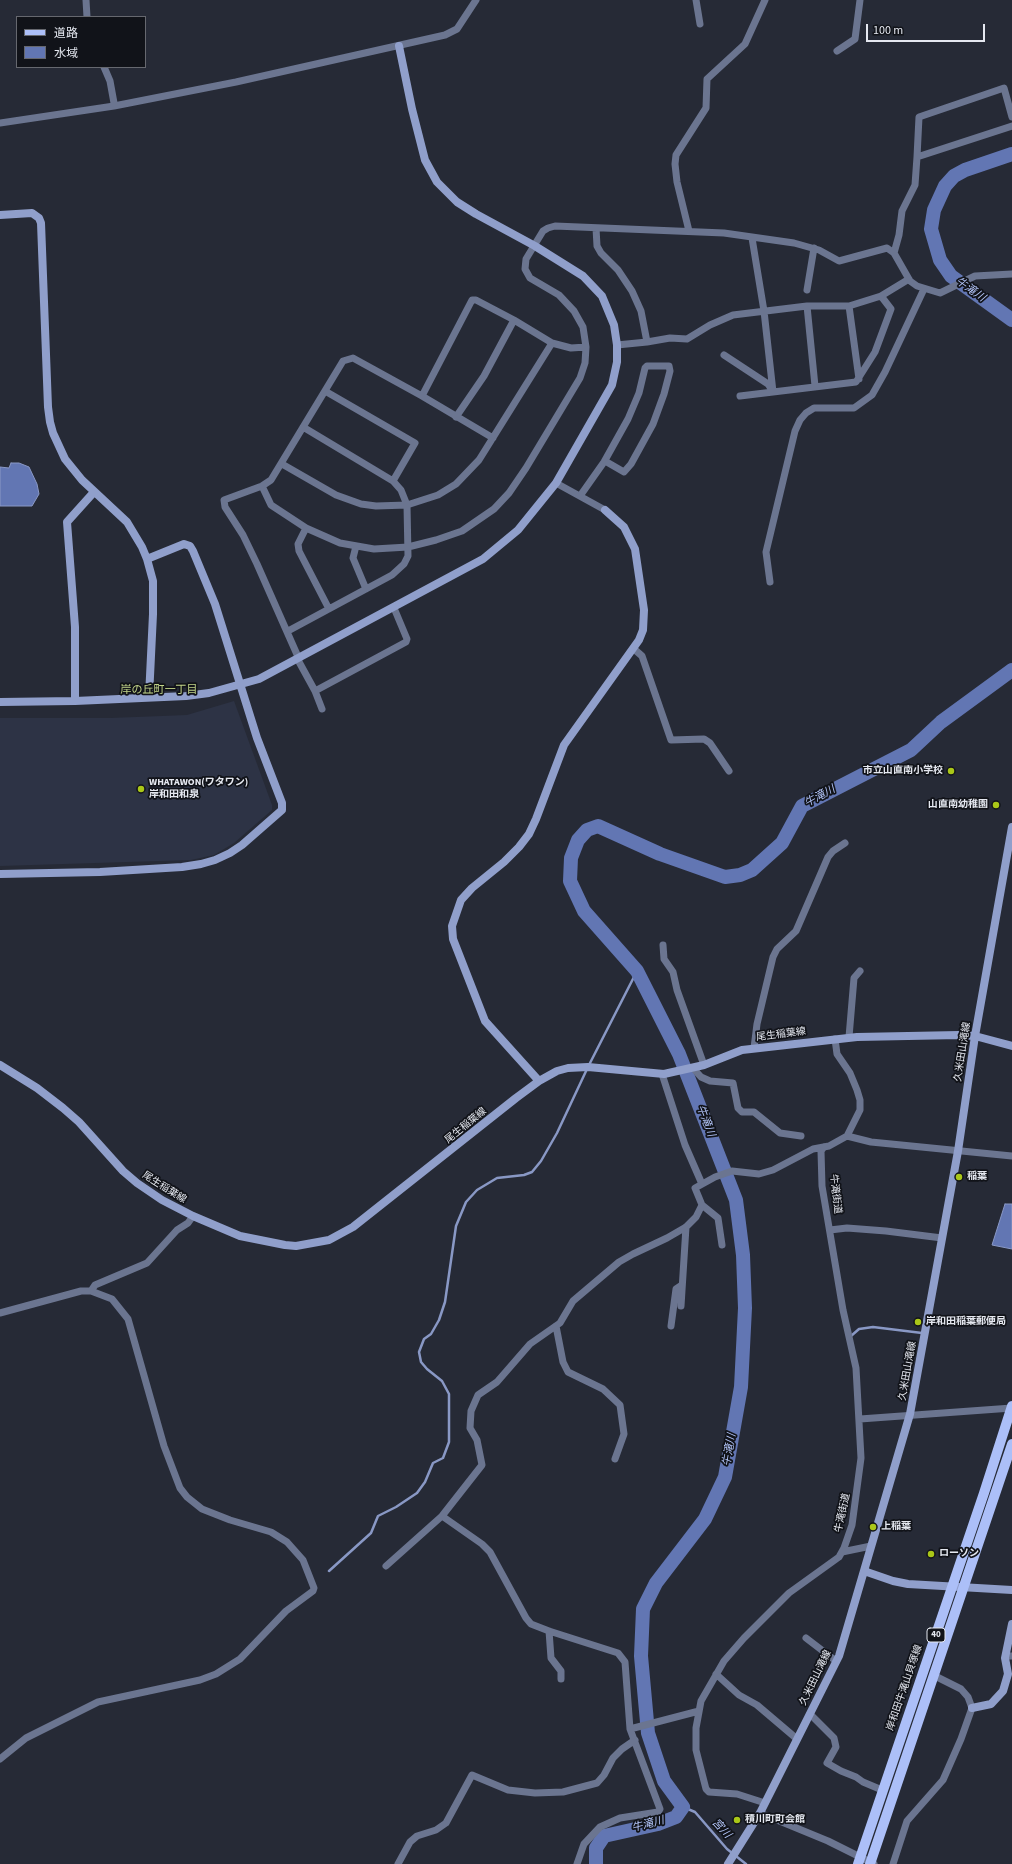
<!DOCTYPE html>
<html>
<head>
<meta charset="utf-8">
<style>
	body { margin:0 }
	#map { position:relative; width:1012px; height:1864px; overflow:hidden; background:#262a36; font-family:"Source Sans 3","Noto Sans JP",sans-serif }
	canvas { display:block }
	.legend { position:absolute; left:16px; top:16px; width:130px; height:52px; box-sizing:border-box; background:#111319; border:1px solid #66686f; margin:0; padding:5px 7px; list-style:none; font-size:12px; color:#e5e8f0 }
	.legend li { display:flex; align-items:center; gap:8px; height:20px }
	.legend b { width:20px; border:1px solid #66686f }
	.scale { position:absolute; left:866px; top:24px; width:119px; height:18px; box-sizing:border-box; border:2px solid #e5e8f0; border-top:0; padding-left:5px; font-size:12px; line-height:14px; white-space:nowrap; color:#e5e8f0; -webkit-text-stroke:3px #111319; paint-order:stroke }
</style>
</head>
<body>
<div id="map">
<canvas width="1012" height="1864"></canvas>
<ul class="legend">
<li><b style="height:5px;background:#acbff8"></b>道路</li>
<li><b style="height:11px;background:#6276b3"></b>水域</li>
</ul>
<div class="scale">100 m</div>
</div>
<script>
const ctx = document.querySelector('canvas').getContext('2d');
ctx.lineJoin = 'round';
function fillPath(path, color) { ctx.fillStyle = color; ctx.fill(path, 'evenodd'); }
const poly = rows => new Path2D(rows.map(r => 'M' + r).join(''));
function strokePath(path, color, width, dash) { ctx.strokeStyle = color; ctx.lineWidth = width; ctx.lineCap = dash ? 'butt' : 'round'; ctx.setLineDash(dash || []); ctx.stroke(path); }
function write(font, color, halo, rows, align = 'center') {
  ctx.font = font + ' "Source Sans 3","Noto Sans JP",sans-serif'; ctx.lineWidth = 3.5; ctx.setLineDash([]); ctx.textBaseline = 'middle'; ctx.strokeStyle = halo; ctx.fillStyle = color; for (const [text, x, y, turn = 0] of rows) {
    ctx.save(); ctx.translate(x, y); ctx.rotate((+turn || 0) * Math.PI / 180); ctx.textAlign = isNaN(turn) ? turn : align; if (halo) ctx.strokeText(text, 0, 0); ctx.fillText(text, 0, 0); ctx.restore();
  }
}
const built = poly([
	[234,701,272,805,272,810,234,843,214,855,191,860,0,866,0,718,111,718,187,715]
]);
const water = poly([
	[11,463,19,463,29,467,37,484,39,494,32,506,0,506,0,467,9,468,11,463],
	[1005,1204,1012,1204,1012,1249,992,1245,1005,1204]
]);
const stream = poly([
	[589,1065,637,971],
	[851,1336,859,1329,873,1327,922,1333],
	[329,1571,371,1533,378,1516,396,1507,417,1493,425,1482,433,1463,443,1458,449,1442,449,1394,442,1381,427,1369,421,1362,419,1352,424,1339,431,1334,439,1320,445,1302,456,1226,466,1202,477,1190,497,1178,524,1175,532,1172,541,1161,557,1133,587,1069],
	[683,1807,695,1812,727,1849,746,1864]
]);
const river = poly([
	[1012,154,965,170,954,176,945,186,934,210,931,229,940,260,951,276,1012,320],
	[596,1864,596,1848,604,1836,658,1824,676,1817,683,1807,664,1781,648,1733,641,1656,643,1609,656,1583,705,1519,725,1477,741,1387,745,1308,743,1255,736,1200,679,1054,637,971,584,911,570,881,571,858,578,840,587,830,598,826,660,854,725,877,740,875,752,870,782,843,802,806,911,750,941,722,1012,670]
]);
const street = poly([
	[86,0,87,17],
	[696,0,700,24],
	[837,51,855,39,860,0],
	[104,67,110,81,114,103],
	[1012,117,1004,88,919,117,917,157,1012,126],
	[0,123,114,106,236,82,445,35,457,29,476,0],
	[596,228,597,246,601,253,618,270,632,291,641,311,647,342,617,345],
	[689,231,677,182,675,164,676,155,706,108,707,79,745,44,765,0],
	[894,253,899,235,902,211,915,185,917,157],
	[807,290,814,248],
	[807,306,815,386],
	[849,306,859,379],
	[647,342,670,338,687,339,710,325,733,315,807,306,849,306,881,296,909,279],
	[724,355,768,384,773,392,856,382,875,352,891,309,881,296],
	[325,391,415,443,393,481],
	[422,396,472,300,476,300,514,320,552,343,571,348,586,347],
	[740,396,773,392,764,311,752,238],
	[456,417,484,376,514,320],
	[282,464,336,495,361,504,376,506,407,505,438,495,456,484,479,460,552,343],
	[556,483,605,510],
	[262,486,271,505,306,528,340,543,374,549,408,547,436,540,462,531,494,509,509,493,526,468,580,378,585,363,586,347,583,327,574,311,559,295,530,278,525,269,526,259,543,231,548,228,555,226,724,233,794,243,819,250,839,261,887,248,894,253,910,281,917,286,940,293,975,276,1012,274],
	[580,496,604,462,628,419,639,393,645,368,647,366,669,366,670,371,664,394,653,424,631,464,624,472,605,461],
	[306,528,298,544,299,551,329,609],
	[356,546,353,558,366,589],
	[770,582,766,552,795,431,800,420,806,413,814,408,854,408,872,395,885,372,924,289],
	[288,631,392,575,404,564,408,556,407,505,401,490,393,481,303,427],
	[634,649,642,656,671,740,704,739,710,743,729,771],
	[299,659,257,564,243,535,225,507,224,500,262,486,271,480,343,361,353,358,422,396,493,438],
	[298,660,315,691,322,709],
	[315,691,406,642,407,639,394,608],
	[663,945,664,959,673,972,677,990,704,1065],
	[849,1037,854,978,860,971],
	[754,1048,757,1024,773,957,777,949,796,931,828,857,833,851,845,843],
	[693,1068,701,1077,710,1081,733,1083,738,1108,742,1112,754,1112,780,1133,801,1136],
	[662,1074,685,1145,702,1184],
	[847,1136,871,1142,1012,1156],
	[702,1205,718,1218,722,1245],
	[830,1230,847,1228,886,1231,942,1238],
	[91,1291,95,1285,147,1263,177,1230,188,1223,193,1216],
	[681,1306,686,1227],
	[0,1313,81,1291,91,1291,112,1299,128,1319,164,1446,180,1488,187,1497,202,1509,230,1520,271,1532,287,1542,303,1560,314,1588,313,1591,286,1611,240,1659,216,1674,200,1680,98,1702,26,1738,0,1759],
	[556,1326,563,1362,568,1372,603,1389,620,1405,624,1434,615,1459],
	[671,1326,676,1289,682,1285],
	[860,1419,1012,1408],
	[442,1516,482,1544,490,1552,526,1618,531,1624,549,1631,618,1653,625,1662,630,1729,660,1809,658,1812,620,1818,600,1827,584,1844,577,1864],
	[842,1552,871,1546],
	[386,1566,442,1516,482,1465,477,1440,470,1428,471,1411,478,1395,497,1382,530,1344,560,1323,573,1301,619,1262,633,1254,667,1238,686,1227,696,1217,702,1205,695,1188,715,1177,732,1171,759,1174,773,1170,813,1149,829,1146,847,1136,860,1110,860,1100,857,1090,850,1073,837,1054,835,1039],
	[549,1631,551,1658,561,1671,561,1679],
	[806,1638,836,1661],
	[1006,1656,1012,1656],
	[716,1674,739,1695,757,1705,797,1739],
	[810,1714,834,1738,836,1747,827,1763,841,1771,856,1777,863,1782,882,1790],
	[630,1729,699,1711],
	[765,1803,737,1794,709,1792,706,1789,696,1750,696,1728,701,1701,724,1661,744,1638,789,1593,839,1557,844,1548,852,1525,861,1458,856,1368,843,1310,822,1186,821,1151,824,1147],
	[760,1813,828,1841,874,1864],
	[398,1864,410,1842,417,1836,436,1830,446,1823,472,1775,508,1790,535,1793,563,1792,597,1783,604,1775,613,1758,622,1749,635,1740],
	[893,1864,907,1821,943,1780,961,1739,972,1708,968,1697,961,1689,935,1676]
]);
const secondary = poly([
	[0,215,32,213,39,218,41,223,48,407,50,422,53,433,65,459,82,480,127,522,142,547,147,559,153,581,153,614,149,697],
	[75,701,75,627,67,522,94,492],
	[0,702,75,701,186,696,209,693,259,679,483,559,518,530,556,483,612,385,617,362,617,345,614,325,602,296,583,276,535,246,476,214,457,202,437,182,425,160,412,109,399,46],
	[0,874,100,872,182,867,201,864,215,860,230,853,242,845,282,810,282,803,257,738,215,604,193,551,190,546,184,544,147,559],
	[0,1065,37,1088,63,1108,79,1122,123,1171,137,1183,162,1200,193,1216,240,1236,285,1245,296,1246,329,1240,353,1227,516,1098,539,1081,557,1071,568,1068,588,1067,664,1074,704,1065,742,1050,857,1037,959,1035,975,1036,1012,1046],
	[539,1081,485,1021,453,939,452,926,461,900,472,888,504,862,519,847,529,834,536,819,564,745,639,640,643,630,644,610,635,549,624,527,605,510],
	[864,1571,893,1581,908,1584,1012,1590],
	[972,1708,991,1704,1003,1691,1008,1674,1005,1658,1012,1624],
	[728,1864,760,1813,839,1656,910,1414,958,1151,975,1036,1012,827]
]);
const primary = poly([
	[858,1864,984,1493,1012,1406],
	[870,1864,1012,1444]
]);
const markers = [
	[951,771,4,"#aac718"],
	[141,789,4,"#aac718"],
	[996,805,4,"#aac718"],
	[959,1177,4,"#aac718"],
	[918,1322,4,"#aac718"],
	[873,1527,4,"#aac718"],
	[931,1554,4,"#aac718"],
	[737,1820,4,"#aac718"]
];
const shields = [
	[936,1635,18]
];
const shieldNames = [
	["40",936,1635]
];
const poiNames = [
	["市立山直南小学校",943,771,"right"],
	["WHATAWON(ワタワン)",149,783],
	["岸和田和泉",149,795],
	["山直南幼稚園",988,805,"right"],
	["稲葉",967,1177],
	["岸和田稲葉郵便局",926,1322],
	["上稲葉",881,1527],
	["ローソン",939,1554],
	["積川町町会館",745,1820]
];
const streetNames = [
	["尾生稲葉線",781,1035,-7],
	["久米田山滝線",963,1052,-81],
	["尾生稲葉線",466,1126,-39],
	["尾生稲葉線",164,1188,32],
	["牛滝街道",835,1194,83],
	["久米田山滝線",908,1371,-80],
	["牛滝街道",843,1513,-78],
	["久米田山滝線",816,1678,-64],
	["岸和田牛滝山貝塚線",905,1688,-71]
];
const waterNames = [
	["牛滝川",970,290,35],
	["牛滝川",820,797,-29],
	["牛滝川",705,1121,69],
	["牛滝川",730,1450,-80],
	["牛滝川",648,1825,-15],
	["宮川",721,1829,48]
];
const neighbourhoodNames = [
	["岸の丘町一丁目",159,691]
];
fillPath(built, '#2d3345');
fillPath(water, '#6276b3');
strokePath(water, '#8998c5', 1);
strokePath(stream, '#8998c5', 2.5);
strokePath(river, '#6276b3', 14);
strokePath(street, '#6b7590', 7);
strokePath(secondary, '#909fcb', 8);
strokePath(primary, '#acbff8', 10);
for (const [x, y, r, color] of markers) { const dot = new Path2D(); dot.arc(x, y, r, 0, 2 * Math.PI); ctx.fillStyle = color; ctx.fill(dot); strokePath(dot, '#111319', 1.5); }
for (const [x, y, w] of shields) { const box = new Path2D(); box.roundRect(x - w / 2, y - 7, w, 14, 3); ctx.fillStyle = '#111319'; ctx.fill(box); strokePath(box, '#e5e8f0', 1); }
write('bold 9px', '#e5e8f0', null, shieldNames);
write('bold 10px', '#e5e8f0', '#111319', poiNames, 'left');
write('10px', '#e5e8f0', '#111319', streetNames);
write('italic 11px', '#b2c4f8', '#111319', waterNames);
write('11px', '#c1d388', '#111319', neighbourhoodNames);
</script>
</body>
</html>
